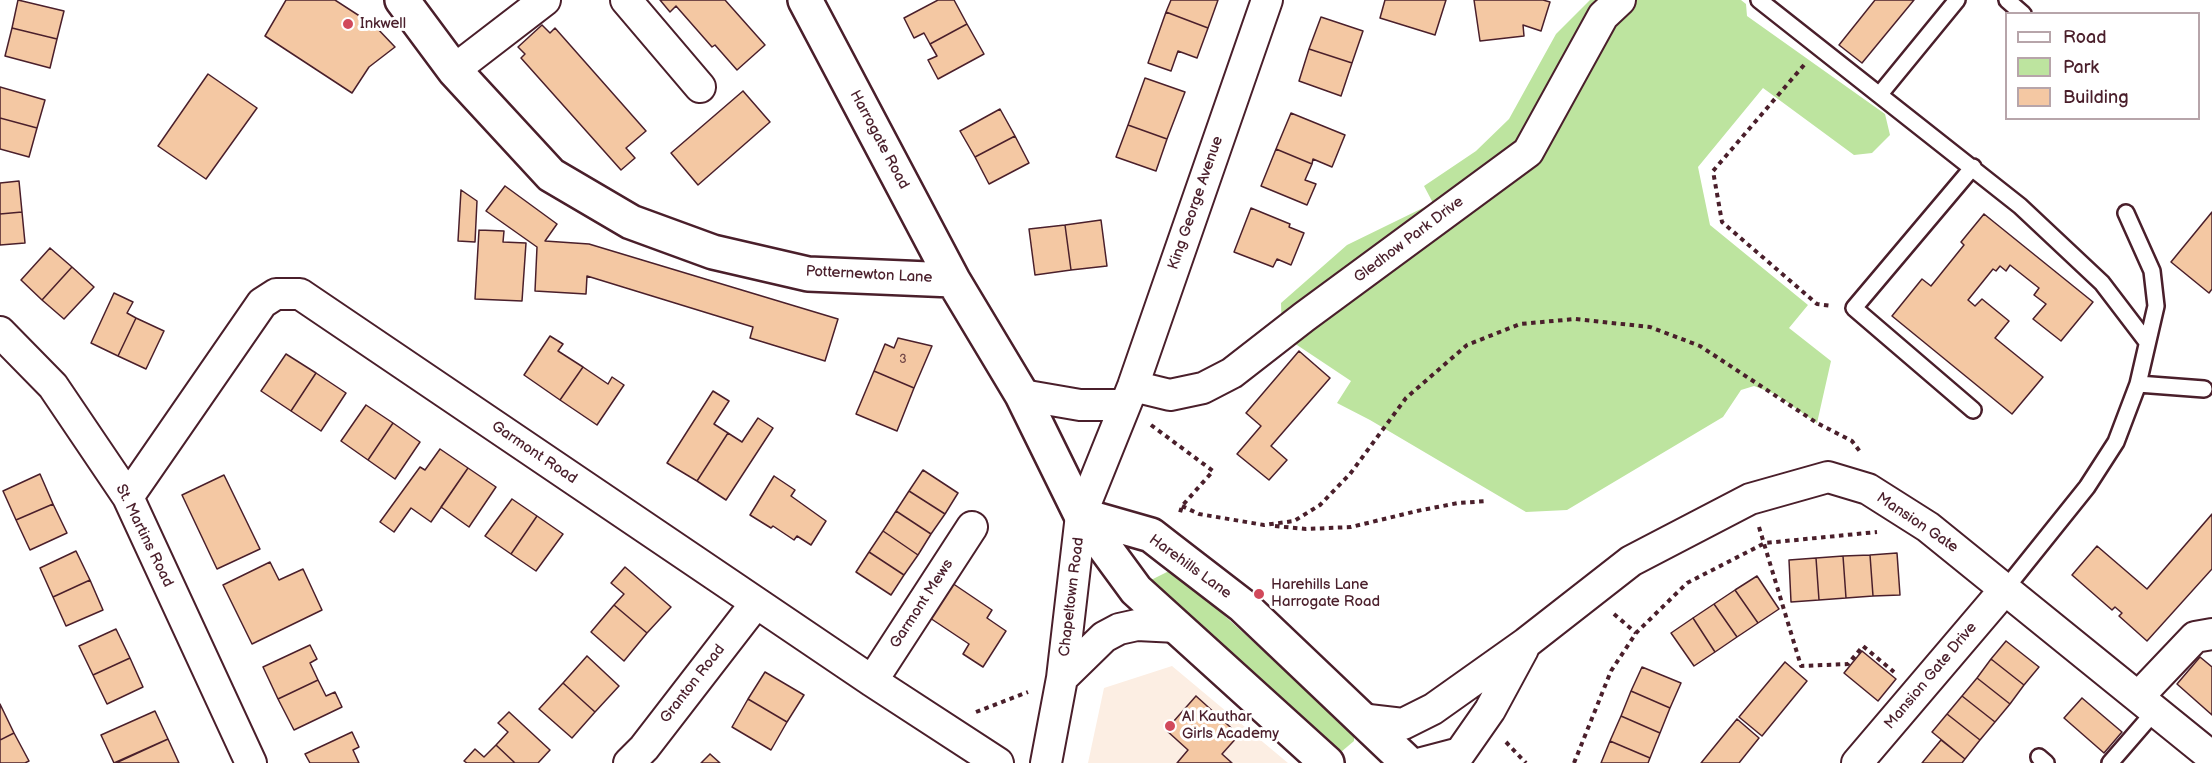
<!DOCTYPE html>
<html>
<head>
<meta charset="utf-8">
<style>
	body { margin:0 }
	#map { position:relative; width:2212px; height:763px; overflow:hidden; background:#fff; font-family:"Balsamiq Sans",sans-serif }
	canvas { display:block }
	.legend { position:absolute; left:2005px; top:12px; width:195px; height:108px; box-sizing:border-box; background:#fff; border:2px solid #b7a5aa; margin:0; padding:8px 10px; list-style:none; font-size:18px; color:#4a1f2b }
	.legend li { display:flex; align-items:center; gap:12px; height:30px }
	.legend b { width:30px; border:2px solid #b7a5aa }
</style>
</head>
<body>
<div id="map">
<canvas width="2212" height="763"></canvas>
<ul class="legend">
<li><b style="height:8px;background:#fff"></b>Road</li>
<li><b style="height:16px;background:#bde49f"></b>Park</li>
<li><b style="height:16px;background:#f4c8a3"></b>Building</li>
</ul>
</div>
<script>
const ctx = document.querySelector('canvas').getContext('2d');
ctx.lineJoin = 'round';
function fillPath(path, color) { ctx.fillStyle = color; ctx.fill(path, 'evenodd'); }
const poly = rows => new Path2D(rows.map(r => 'M' + r).join(''));
function strokePath(path, color, width, dash) { ctx.strokeStyle = color; ctx.lineWidth = width; ctx.lineCap = dash ? 'butt' : 'round'; ctx.setLineDash(dash || []); ctx.stroke(path); }
function write(font, color, halo, rows, align = 'center') {
  ctx.font = font + ' "Balsamiq Sans",sans-serif'; ctx.lineWidth = 6; ctx.setLineDash([]); ctx.textBaseline = 'middle'; ctx.strokeStyle = halo; ctx.fillStyle = color; for (const [text, x, y, turn = 0] of rows) {
    ctx.save(); ctx.translate(x, y); ctx.rotate((+turn || 0) * Math.PI / 180); ctx.textAlign = isNaN(turn) ? turn : align; if (halo) ctx.strokeText(text, 0, 0); ctx.fillText(text, 0, 0); ctx.restore();
  }
}
const built = poly([
	[1172,666,1288,763,1088,763,1104,688]
]);
const green = poly([
	[1590,0,1741,0,1746,4,1747,16,1885,114,1890,135,1872,153,1854,155,1763,88,1698,167,1710,225,1808,305,1789,328,1831,361,1817,423,1775,394,1754,386,1741,390,1723,417,1567,510,1526,512,1370,420,1337,403,1351,381,1282,335,1281,303,1347,245,1433,203,1424,186,1476,151,1509,119,1556,34],
	[1173,569,1354,733,1354,741,1341,752,1332,748,1149,581]
]);
const building = poly([
	[18,0,64,11,57,39,12,28,18,0],
	[286,0,335,0,375,26,395,47,369,67,352,93,265,36,286,0],
	[660,0,725,0,765,45,737,70,715,45,712,47,676,6,670,12,660,0],
	[938,0,954,0,967,24,930,44,924,33,914,38,904,18,938,0],
	[1171,0,1218,0,1208,28,1166,12,1171,0],
	[1385,0,1446,0,1435,35,1380,18,1385,0],
	[1474,0,1543,0,1550,2,1541,31,1523,25,1524,36,1480,41,1474,0],
	[1875,0,1914,0,1862,63,1839,45,1875,0],
	[1166,12,1208,28,1197,58,1178,51,1171,71,1148,63,1166,12],
	[1321,17,1363,31,1352,63,1309,49,1321,17],
	[967,24,984,54,938,79,928,60,937,56,930,44,967,24],
	[542,25,550,33,555,28,646,131,626,148,635,158,621,170,521,58,525,54,518,47,542,25],
	[12,28,57,39,50,68,5,56,12,28],
	[1309,49,1352,63,1341,96,1299,81,1309,49],
	[208,74,257,108,206,179,158,146,208,74],
	[1145,78,1185,92,1167,139,1128,125,1145,78],
	[0,87,45,100,37,128,0,118,0,87],
	[743,91,770,122,698,185,671,153,743,91],
	[1000,109,1015,136,975,157,960,131,1000,109],
	[1291,113,1345,135,1332,167,1313,159,1312,164,1276,149,1291,113],
	[0,118,37,128,29,157,0,149,0,118],
	[1128,125,1167,139,1156,171,1116,157,1128,125],
	[1015,136,1029,163,989,184,975,157,1015,136],
	[1276,149,1312,164,1305,180,1316,184,1307,205,1261,186,1276,149],
	[19,181,22,212,0,214,0,183,19,181],
	[505,186,557,224,545,241,589,244,838,319,825,361,750,338,753,327,587,276,586,294,535,291,537,247,486,211,505,186],
	[461,190,477,201,475,242,458,241,461,190],
	[1251,208,1290,224,1289,227,1304,233,1291,265,1277,259,1273,267,1234,252,1251,208],
	[22,212,25,243,0,245,0,214,22,212],
	[2212,212,2212,289,2209,293,2171,262,2212,212],
	[1984,214,2093,302,2061,341,2033,319,2046,304,2034,295,2039,288,2010,265,2006,271,2000,266,1996,271,1993,269,1968,300,1975,306,1982,299,2009,321,1995,338,2043,377,2012,414,1892,316,1922,279,1931,286,1964,245,1961,242,1984,214],
	[1101,220,1107,266,1071,270,1065,225,1101,220],
	[1065,225,1071,270,1035,275,1029,229,1065,225],
	[479,230,504,231,503,242,526,243,522,301,475,299,479,230],
	[50,248,72,267,42,300,21,280,50,248],
	[72,267,94,287,64,319,42,300,72,267],
	[114,293,133,302,127,313,136,318,118,356,91,343,114,293],
	[136,318,164,331,146,369,118,356,136,318],
	[550,336,563,344,558,351,583,367,560,400,524,375,550,336],
	[898,338,932,346,914,388,874,371,885,344,894,348,898,338],
	[1299,351,1330,378,1271,446,1287,460,1269,480,1237,454,1261,426,1246,413,1299,351],
	[286,354,316,373,291,411,261,391,286,354],
	[583,367,608,384,612,377,624,385,597,425,560,400,583,367],
	[874,371,914,388,897,431,856,414,874,371],
	[316,373,346,393,321,431,291,411,316,373],
	[713,391,729,401,714,424,728,433,697,481,667,463,713,391],
	[366,405,393,423,368,460,341,441,366,405],
	[758,418,773,428,726,500,697,481,728,433,742,442,758,418],
	[393,423,420,442,395,479,368,460,393,423],
	[440,449,468,468,431,522,411,508,394,532,380,522,420,467,425,470,440,449],
	[468,468,496,487,469,527,441,507,468,468],
	[923,470,958,493,945,514,909,491,923,470],
	[40,474,53,504,16,520,3,491,40,474],
	[224,475,260,549,217,569,182,495,224,475],
	[774,476,795,490,791,496,826,521,811,545,797,536,794,540,773,526,771,528,750,515,774,476],
	[909,491,945,514,931,534,896,511,909,491],
	[512,499,537,516,511,554,485,536,512,499],
	[53,504,67,533,30,550,16,520,53,504],
	[896,511,931,534,918,555,883,531,896,511],
	[2212,514,2212,569,2147,641,2119,616,2122,613,2115,607,2112,610,2072,575,2097,546,2147,589,2212,514],
	[537,516,563,534,536,571,511,554,537,516],
	[883,531,918,555,904,575,869,552,883,531],
	[76,551,90,580,53,597,40,568,76,551],
	[869,552,904,575,891,595,856,572,869,552],
	[1897,553,1900,595,1873,596,1870,555,1897,553],
	[1870,555,1873,596,1846,598,1843,556,1870,555],
	[1843,556,1846,598,1819,600,1816,558,1843,556],
	[1816,558,1819,600,1791,602,1789,560,1816,558],
	[270,562,279,580,303,569,322,610,252,644,223,585,270,562],
	[625,567,671,607,647,633,614,605,624,594,611,583,625,567],
	[1757,576,1779,609,1758,623,1735,590,1757,576],
	[90,580,103,610,66,626,53,597,90,580],
	[952,583,992,610,987,618,1006,631,983,667,963,654,969,644,930,618,952,583],
	[1735,590,1758,623,1737,637,1714,604,1735,590],
	[1714,604,1737,637,1715,652,1693,618,1714,604],
	[614,605,647,633,624,661,591,632,614,605],
	[1693,618,1715,652,1694,666,1671,633,1693,618],
	[116,629,130,658,93,675,79,646,116,629],
	[2006,641,2039,667,2024,685,1991,659,2006,641],
	[310,645,317,659,310,663,318,680,278,699,263,667,310,645],
	[1862,651,1896,679,1878,701,1844,673,1862,651],
	[587,656,619,686,595,712,563,683,587,656],
	[2200,657,2212,667,2212,715,2177,684,2200,657],
	[130,658,143,687,107,704,93,675,130,658],
	[1991,659,2024,685,2010,704,1977,678,1991,659],
	[1785,662,1807,681,1762,736,1739,717,1785,662],
	[1642,667,1681,683,1670,708,1631,691,1642,667],
	[765,672,804,695,787,722,748,699,765,672],
	[1977,678,2010,704,1995,722,1962,696,1977,678],
	[318,680,326,696,335,692,342,707,294,730,278,699,318,680],
	[563,683,595,712,572,738,539,709,563,683],
	[1631,691,1670,708,1660,733,1621,716,1631,691],
	[1196,696,1239,735,1222,754,1232,763,1177,763,1188,750,1166,730,1196,696],
	[1962,696,1995,722,1980,740,1947,714,1962,696],
	[2082,698,2122,732,2104,753,2064,718,2082,698],
	[748,699,787,722,771,750,732,727,748,699],
	[0,704,14,733,0,740,0,704],
	[155,711,168,739,114,763,101,735,155,711],
	[509,712,550,750,538,763,515,763,496,745,508,732,498,723,509,712],
	[1947,714,1980,740,1965,759,1932,732,1947,714],
	[1621,716,1660,733,1650,758,1610,741,1621,716],
	[1737,719,1759,738,1739,763,1701,763,1737,719],
	[352,732,359,747,353,750,359,763,310,763,305,754,352,732],
	[14,733,29,761,25,763,0,763,0,740,14,733],
	[168,739,179,763,116,763,168,739],
	[1941,740,1965,759,1962,763,1922,763,1941,740],
	[1610,741,1650,758,1648,763,1601,763,1610,741],
	[496,745,515,763,467,763,464,761,475,749,484,757,496,745],
	[710,754,720,763,701,763,710,754]
]);
const path = poly([
	[1804,65,1713,171,1722,222,1817,304,1832,306],
	[1151,425,1213,471,1182,506,1179,516],
	[1182,506,1199,514,1264,525,1294,521,1320,505,1350,474,1406,398,1467,345,1520,324,1575,319,1650,327,1700,346,1817,423,1852,441,1861,453],
	[1275,526,1306,529,1351,527,1417,511,1458,503,1488,501],
	[1759,527,1801,666,1848,664,1863,646,1894,672],
	[1614,614,1636,633],
	[976,712,1028,692],
	[1506,742,1526,763],
	[1574,763,1611,671,1636,633,1687,583,1765,543,1877,532]
]);
const lane = poly([
	[1759,0,2020,206,2102,283,2147,342],
	[2007,0,2023,14],
	[1880,94,1957,0],
	[1973,167,1854,308,1973,410],
	[2138,384,2204,389],
	[2006,588,2087,487,2116,442,2138,384,2156,306,2152,271,2126,213],
	[2039,757,2046,763],
	[2110,763,2155,711]
]);
const street = poly([
	[626,0,700,87],
	[454,70,545,0],
	[0,332,53,386,128,497,251,763],
	[1133,386,1170,395,1203,388,1232,373,1304,317,1528,152,1603,16,1620,0],
	[1022,395,1080,405,1125,405],
	[128,497,262,303,276,294,300,294,872,681,998,763],
	[1062,678,1104,637,1119,629,1137,625,1177,627],
	[872,681,972,527],
	[2138,697,2195,637,2212,634],
	[1360,719,1403,724,1433,709,1526,643,1631,561,1750,499,1828,477,1868,489,1928,527,2212,757],
	[629,763,644,748,756,603],
	[1046,763,1062,678,1081,515,1133,386,1267,0],
	[1422,763,1460,753,1490,710,1523,649],
	[1857,763,2006,588]
]);
const secondary = poly([
	[402,0,454,70,551,175,631,222,713,252,808,274,953,280],
	[805,0,953,280,1022,395,1081,515,1136,590,1327,763],
	[1081,515,1151,535,1169,549,1243,606,1408,763]
]);
const markers = [
	[348,24,6,"#d1495b"],
	[1259,594,6,"#d1495b"],
	[1170,726,6,"#d1495b"]
];
const numberNames = [
	["3",903,360]
];
const poiNames = [
	["Inkwell",360,24],
	["Harehills Lane",1271,585],
	["Harrogate Road",1271,602],
	["Al Kauthar",1182,717],
	["Girls Academy",1182,734]
];
const streetNames = [
	["Harrogate Road",879,140,62],
	["King George Avenue",1196,203,-71],
	["Gledhow Park Drive",1409,240,-37],
	["Potternewton Lane",869,275,3],
	["Garmont Road",534,453,34],
	["Mansion Gate",1917,523,34],
	["St. Martins Road",144,536,64],
	["Harehills Lane",1190,567,36],
	["Chapeltown Road",1072,597,-83],
	["Garmont Mews",922,604,-57],
	["Mansion Gate Drive",1931,676,-50],
	["Granton Road",693,684,-52]
];
fillPath(built, '#fceee3');
fillPath(green, '#bde49f');
fillPath(building, '#f4c8a3');
strokePath(building, '#4a1f2b', 1.5);
strokePath(lane, '#4a1f2b', 20);
strokePath(street, '#4a1f2b', 34);
strokePath(secondary, '#4a1f2b', 38);
strokePath(path, '#4a1f2b', 4, [4.5, 4.5]);
strokePath(lane, '#fff', 15);
strokePath(street, '#fff', 30);
strokePath(secondary, '#fff', 33);
for (const [x, y, r, color] of markers) { const dot = new Path2D(); dot.arc(x, y, r, 0, 2 * Math.PI); ctx.fillStyle = color; ctx.fill(dot); strokePath(dot, '#fff', 2); }
write('12px', '#744949', null, numberNames);
write('15px', '#4a1f2b', '#fff', poiNames, 'left');
write('15px', '#4a1f2b', '#fff', streetNames);
</script>
</body>
</html>
